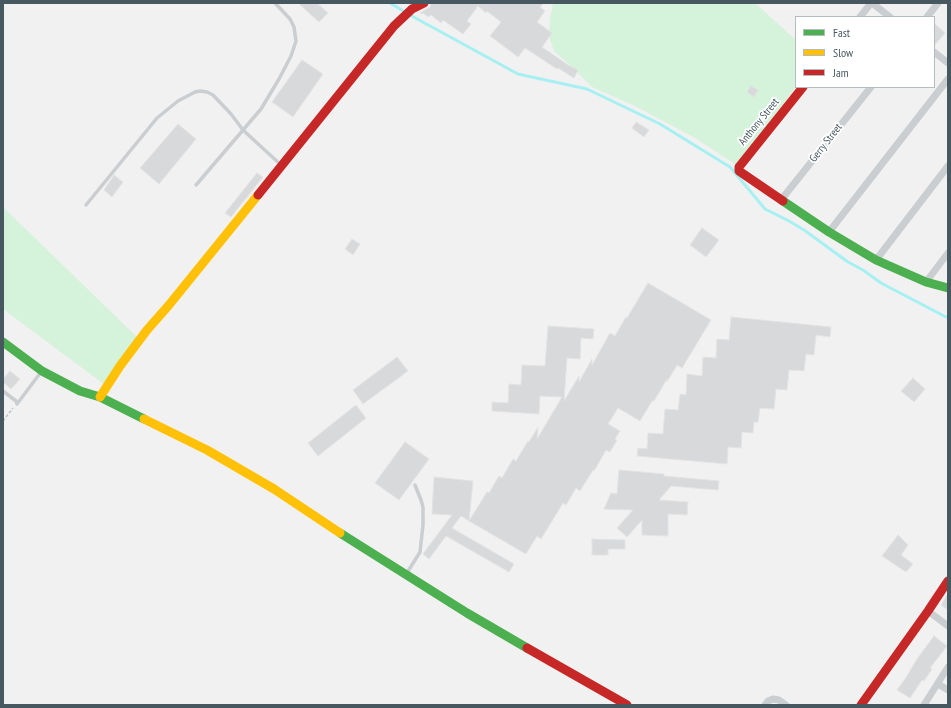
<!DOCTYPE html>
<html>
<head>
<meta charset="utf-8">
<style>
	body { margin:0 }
	#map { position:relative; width:951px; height:708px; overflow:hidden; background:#f2f1f1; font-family:"PT Sans Narrow",sans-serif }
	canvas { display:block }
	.frame { position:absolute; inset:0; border:4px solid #475860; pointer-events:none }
	.legend { position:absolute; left:795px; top:16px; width:140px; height:72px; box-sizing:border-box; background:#fff; border:1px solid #b5bcbf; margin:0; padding:5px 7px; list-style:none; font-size:12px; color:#475860 }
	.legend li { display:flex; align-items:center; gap:8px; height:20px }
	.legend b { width:20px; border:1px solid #b5bcbf }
</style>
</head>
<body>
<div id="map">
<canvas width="951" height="708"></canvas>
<div class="frame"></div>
<ul class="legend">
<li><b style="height:5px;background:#4caf50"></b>Fast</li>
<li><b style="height:5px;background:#ffc107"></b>Slow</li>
<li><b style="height:5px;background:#c62828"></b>Jam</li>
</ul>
</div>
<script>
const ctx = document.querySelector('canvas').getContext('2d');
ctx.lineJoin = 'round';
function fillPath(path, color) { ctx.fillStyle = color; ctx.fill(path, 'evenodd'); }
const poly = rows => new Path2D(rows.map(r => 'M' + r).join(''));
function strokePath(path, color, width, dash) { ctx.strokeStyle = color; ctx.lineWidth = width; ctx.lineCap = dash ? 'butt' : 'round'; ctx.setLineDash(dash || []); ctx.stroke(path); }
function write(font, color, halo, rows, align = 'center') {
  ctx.font = font + ' "PT Sans Narrow",sans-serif'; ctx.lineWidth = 3.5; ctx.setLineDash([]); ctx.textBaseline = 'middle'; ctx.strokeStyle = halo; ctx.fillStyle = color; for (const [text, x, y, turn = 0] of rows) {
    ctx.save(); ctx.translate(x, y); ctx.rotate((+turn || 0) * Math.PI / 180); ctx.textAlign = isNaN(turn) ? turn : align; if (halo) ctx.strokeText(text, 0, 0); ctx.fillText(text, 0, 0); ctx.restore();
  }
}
const green = poly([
	[553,3,755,3,796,40,796,87,736,165,697,139,635,106,592,87,573,68,554,51,549,36,550,19],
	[3,207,139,339,105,385,3,309]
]);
const stream = poly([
	[390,3,405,12],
	[410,15,518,74,587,89,660,124,730,167,765,209,789,221,804,230,848,262,863,270,881,283,946,317,948,316]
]);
const building = poly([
	[298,3,317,3,328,13,319,22,298,3],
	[431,3,544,3,540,7,545,11,537,22,552,33,542,47,568,65,578,70,574,78,558,68,557,69,525,48,518,57,490,36,501,22,487,11,486,13,478,6,467,21,471,24,463,34,443,20,441,23,431,15,428,17,423,13,422,14,420,13,430,7,431,3],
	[934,23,945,33,934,46,934,23],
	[302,60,323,74,293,117,272,102,302,60],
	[751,86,758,90,754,97,747,92,751,86],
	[636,122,649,130,644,137,632,128,636,122],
	[178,124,196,139,159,184,140,168,178,124],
	[257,173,263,177,231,217,225,213,257,173],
	[114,175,123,182,112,197,104,190,114,175],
	[702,228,719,240,706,257,690,245,702,228],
	[352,239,360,244,353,255,345,249,352,239],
	[648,283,711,320,682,368,677,365,667,382,667,379,654,401,652,401,640,421,618,408,608,424,620,431,615,439,617,440,610,452,606,450,594,471,593,470,580,491,576,488,566,505,563,503,541,539,537,536,526,554,469,521,487,492,489,493,499,476,502,478,513,459,516,461,528,441,529,442,538,427,537,439,562,397,540,396,539,414,492,411,492,402,508,403,509,384,521,385,522,365,545,366,548,326,594,329,593,339,581,338,580,359,567,358,564,401,579,376,579,382,592,359,592,365,610,333,615,336,626,317,627,318,648,283],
	[731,317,831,327,830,337,816,335,814,355,806,354,804,371,789,370,787,390,776,389,774,409,760,408,758,422,754,422,753,433,742,432,741,448,728,447,727,464,637,456,638,448,647,449,648,433,663,434,665,409,678,410,680,394,686,395,687,374,702,376,703,357,716,358,717,339,729,340,731,317],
	[397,357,408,371,363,404,353,390,397,357],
	[10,371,20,379,11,389,3,382,3,379,10,371],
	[913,378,925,389,914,402,901,391,913,378],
	[356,405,366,418,318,456,308,443,356,405],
	[405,442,429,459,399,500,375,483,405,442],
	[619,470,664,474,664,476,719,481,718,490,671,486,659,500,688,502,687,515,668,514,668,536,642,535,642,520,627,537,617,528,633,510,604,509,611,493,617,494,619,470],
	[434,477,473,481,469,521,461,516,452,528,514,564,509,572,446,536,429,559,423,554,452,515,432,514,434,477],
	[898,535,908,545,901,555,913,564,906,572,882,556,898,535],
	[592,539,625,540,625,549,608,549,608,555,592,555,592,539],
	[947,595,948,596,948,610,941,605,947,595],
	[934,636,947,646,930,668,932,669,924,681,922,680,910,698,897,690,905,679,917,659,934,636]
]);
const path = poly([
	[3,421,13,408]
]);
const lane = poly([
	[196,185,261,109,279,79,291,56,296,41,294,27,290,19,275,3],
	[86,205,157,118,178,101,195,92,200,91,207,92,213,95,231,114,243,130,281,165],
	[3,391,16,401,17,404,41,372],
	[407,573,420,552,423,525,423,507,421,500,415,485]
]);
const street = poly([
	[872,3,890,17],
	[860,17,871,3],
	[927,17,938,3],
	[934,52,948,63],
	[781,200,871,87],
	[829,232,948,79],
	[876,260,948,166],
	[926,282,948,253],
	[928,611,948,626],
	[938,684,948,690],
	[765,705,768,701,773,699,779,700,786,705],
	[924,705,948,667]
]);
const fast = poly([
	[783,201,829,232,876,260,926,282,948,288],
	[3,342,42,371,80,391,100,397,144,419],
	[340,533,467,613,527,648]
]);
const slow = poly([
	[100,397,120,366,147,330,169,305,258,195],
	[144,419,207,450,274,489,340,533]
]);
const jam = poly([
	[258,195,394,26,412,9,424,3],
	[783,201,739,171,739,167,803,87],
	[527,648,627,705],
	[861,705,928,611,948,581]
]);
const streetNames = [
	["Anthony Street",759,122,-51],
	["Gerry Street",826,143,-52]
];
fillPath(green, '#d5f2da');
strokePath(stream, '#a7f0f2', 3);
fillPath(building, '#d8d9da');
strokePath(building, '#e3e3e4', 1);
strokePath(path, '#b8c6c0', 1.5, [3, 2]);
strokePath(lane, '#caced1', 3.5);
strokePath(street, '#caced1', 7);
strokePath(fast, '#4caf50', 9);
strokePath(slow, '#ffc107', 9);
strokePath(jam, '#c62828', 9);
write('11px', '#475860', '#fff', streetNames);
</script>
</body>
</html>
